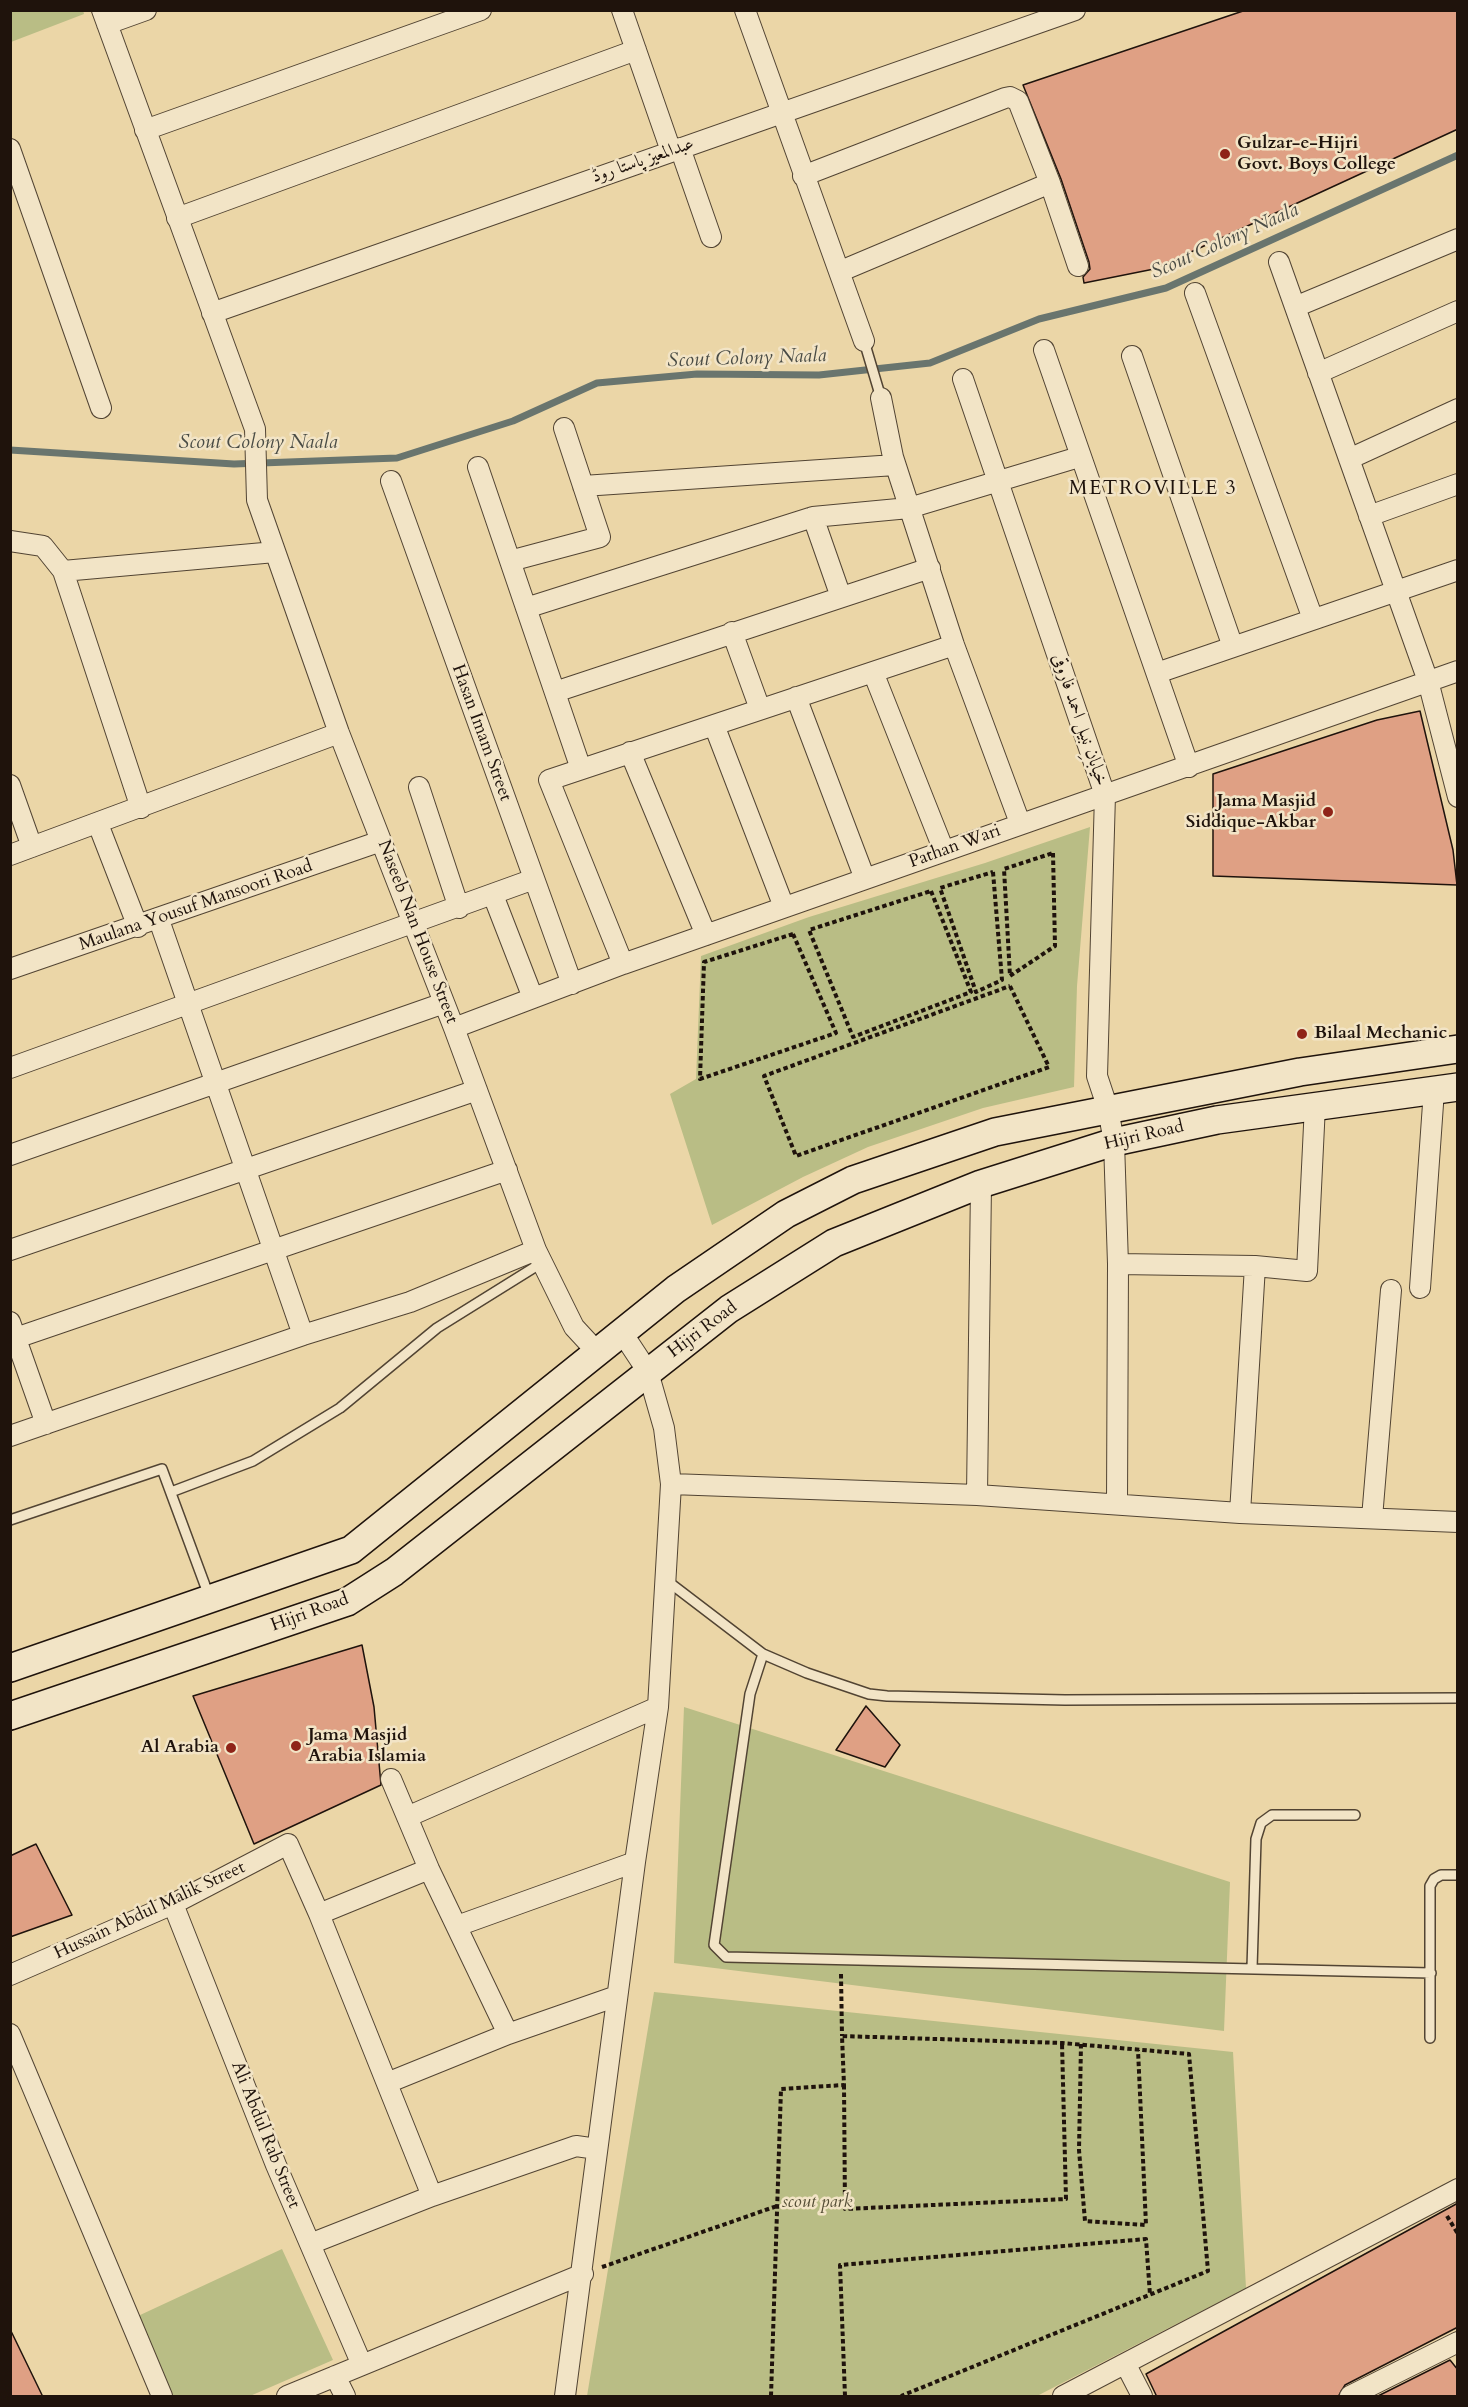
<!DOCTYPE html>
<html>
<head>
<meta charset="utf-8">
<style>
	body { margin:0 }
	#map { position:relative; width:1468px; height:2407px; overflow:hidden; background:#ebd6a7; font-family:Cardo,serif }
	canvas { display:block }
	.frame { position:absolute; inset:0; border:12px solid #1f130c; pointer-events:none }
</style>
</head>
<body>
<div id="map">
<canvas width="1468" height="2407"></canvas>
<div class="frame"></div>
</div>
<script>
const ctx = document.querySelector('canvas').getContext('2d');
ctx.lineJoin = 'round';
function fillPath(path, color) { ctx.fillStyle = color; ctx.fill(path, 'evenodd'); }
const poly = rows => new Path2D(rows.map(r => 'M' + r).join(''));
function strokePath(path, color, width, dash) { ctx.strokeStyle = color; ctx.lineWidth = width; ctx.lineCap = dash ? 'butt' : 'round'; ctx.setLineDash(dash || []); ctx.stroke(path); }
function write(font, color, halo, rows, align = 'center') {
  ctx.font = font + ' Cardo,Amiri,serif'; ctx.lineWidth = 5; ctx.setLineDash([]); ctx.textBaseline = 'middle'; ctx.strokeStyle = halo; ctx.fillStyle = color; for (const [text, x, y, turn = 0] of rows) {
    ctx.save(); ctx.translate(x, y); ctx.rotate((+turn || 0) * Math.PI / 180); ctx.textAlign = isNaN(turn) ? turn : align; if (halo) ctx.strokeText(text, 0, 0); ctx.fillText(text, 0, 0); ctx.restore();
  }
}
const green = poly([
	[11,10,83,10,84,14,11,42],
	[1090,827,1077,986,1074,1087,983,1108,868,1147,803,1177,712,1225,670,1094,696,1079,701,956,809,917,985,863],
	[684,1707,1230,1882,1224,2031,674,1963],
	[654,1992,1233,2052,1246,2288,1037,2396,587,2396],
	[282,2249,333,2360,250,2396,164,2396,138,2316]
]);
const stream = poly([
	[10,450,234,464,397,458,513,421,597,383,697,374,819,375,930,363,1039,319,1166,288,1458,155]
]);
const building = poly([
	[1246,10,1458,10,1458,129,1154,269,1084,283,1083,277,1090,269,1089,262,1061,179,1023,85,1246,10],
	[1420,711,1453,850,1457,885,1213,876,1213,774,1377,720,1420,711],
	[362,1645,374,1707,381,1785,254,1844,193,1696,362,1645],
	[866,1706,900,1745,885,1767,836,1750,866,1706],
	[36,1844,72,1915,10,1937,10,1856,36,1844],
	[1458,2203,1458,2327,1345,2385,1338,2397,1157,2397,1146,2374,1458,2203],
	[10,2329,43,2397,10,2397,10,2329],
	[1450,2360,1458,2370,1458,2397,1376,2397,1450,2360]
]);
const path = poly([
	[1053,853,1055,946,1010,976,1004,869,1053,853],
	[993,872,1002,980,976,992,940,888,993,872],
	[931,891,971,992,853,1037,809,930,931,891],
	[793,934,836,1033,700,1079,704,962,793,934],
	[1010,986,1049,1067,796,1156,764,1076,1010,986],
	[841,1974,842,2036],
	[1081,2044,1079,2150,1085,2221,1146,2225,1138,2050],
	[844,2085,845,2209,1066,2199,1062,2043],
	[1447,2216,1458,2234],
	[602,2267,777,2206],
	[771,2396,781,2089,844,2085,842,2036,1062,2043,1189,2054,1208,2271,901,2396],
	[845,2396,840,2265,1146,2239,1150,2295]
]);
const service = poly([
	[864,341,881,398],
	[171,1492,253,1461,340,1408,437,1328,543,1262],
	[10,1520,162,1469,209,1596],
	[666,1580,763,1654,807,1673,869,1694,887,1696,1065,1700,1458,1698],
	[763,1654,750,1694,714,1945,726,1957,1431,1973],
	[1252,1968,1256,1839,1261,1823,1272,1815,1355,1815],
	[1430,2038,1430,1886,1434,1879,1441,1875,1458,1875]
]);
const minor = poly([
	[102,10,255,429,257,500,339,733,454,1028,536,1250,574,1327,598,1353],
	[622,10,671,151],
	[745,10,864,341],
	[107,24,146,10],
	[145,130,481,10],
	[680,148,711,237],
	[10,149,101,408],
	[803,176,1005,98,1010,97,1018,101,1050,183,841,271],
	[1050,183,1078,266],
	[177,218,636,50],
	[1279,262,1428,681,1458,797],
	[1195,293,1313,619],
	[1295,307,1458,239],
	[212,313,1075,10],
	[1044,350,1189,767],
	[1132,356,1233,647],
	[1318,373,1458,311],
	[963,379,1105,795,1097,1076,1108,1109,1114,1142,1118,1264,1117,1504],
	[881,398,893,457,954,645,1020,823],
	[1349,459,1458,409],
	[478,467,581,769],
	[391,481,572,984],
	[583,486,895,465],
	[1369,516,1458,484],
	[813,517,909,508,1079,457],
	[10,541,43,546,63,571],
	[510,561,600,537,564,428],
	[526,608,813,517,841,597],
	[732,632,760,709],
	[873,672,944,851],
	[1157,673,1458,570],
	[555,692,930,568],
	[796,697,865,879],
	[714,725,784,907],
	[630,752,706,935],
	[10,785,32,847],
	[419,787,459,908],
	[141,808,63,571,275,552],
	[98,824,138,927],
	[10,855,339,733],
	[493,895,533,998],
	[159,920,303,1335],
	[623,964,549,780,954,645],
	[10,969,381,841],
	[454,1028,623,964,1458,671],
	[10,1068,534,879],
	[10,1155,444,1003],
	[10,1250,477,1090],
	[1118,1264,1255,1266,1307,1271,1315,1105],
	[1420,1288,1434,1090],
	[10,1322,46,1424],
	[10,1340,507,1170],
	[10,1436,303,1335,410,1302,536,1250],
	[671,1484,977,1495,1240,1513,1458,1522],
	[977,1495,981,1184],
	[1240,1513,1255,1266],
	[1372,1518,1391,1290],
	[391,1779,429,1869,508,2034],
	[407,1817,658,1707],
	[173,1904,276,2165,362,2365],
	[319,1914,429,1869],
	[457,1926,635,1862],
	[10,1975,173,1904,288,1844,319,1914,432,2196],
	[10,2034,162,2396],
	[387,2083,508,2034,617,1996],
	[310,2244,432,2196,576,2146,597,2149],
	[1126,2365,1142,2396],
	[335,2376,345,2396],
	[287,2396,583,2274],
	[565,2396,635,1862,658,1707,671,1484,664,1428,648,1372,623,1334],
	[1063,2396,1458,2189],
	[1350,2396,1458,2342]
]);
const secondary = poly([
	[10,1668,351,1550,676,1289,786,1214,853,1180,995,1132,1300,1072,1458,1049],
	[10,1716,347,1602,394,1572,729,1309,834,1243,981,1184,1114,1142,1217,1120,1458,1087]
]);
const markers = [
	[1225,154,6,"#8f2418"],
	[1328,812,6,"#8f2418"],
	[1302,1034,6,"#8f2418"],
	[296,1746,6,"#8f2418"],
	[231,1748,6,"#8f2418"]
];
const poiNames = [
	["Gulzar-e-Hijri",1237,144],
	["Govt. Boys College",1237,165],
	["Jama Masjid",1316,802,"right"],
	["Siddique-Akbar",1316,823,"right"],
	["Bilaal Mechanic",1314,1034],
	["Jama Masjid",308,1736],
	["Arabia Islamia",308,1757],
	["Al Arabia",219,1748,"right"]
];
const streetNames = [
	["عبدالمعیز پاستا روڈ",643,161,-19],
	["خیابانِ نبیل احمد فاروقی",1079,720,71],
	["Hasan Imam Street",481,733,70],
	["Pathan Wari",955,847,-20],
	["Maulana Yousuf Mansoori Road",196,906,-19],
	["Naseeb Nan House Street",417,932,69],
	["Hijri Road",1144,1136,-13],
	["Hijri Road",703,1330,-37],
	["Hijri Road",310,1613,-20],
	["Hussain Abdul Malik Street",150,1911,-25],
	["Ali Abdul Rab Street",265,2135,68]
];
const parkNames = [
	["scout park",817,2203]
];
const waterNames = [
	["Scout Colony Naala",1225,242,-24],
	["Scout Colony Naala",747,359,-2],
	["Scout Colony Naala",258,443]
];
const neighbourhoodNames = [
	["METROVILLE 3",1153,489]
];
fillPath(green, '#b9bd85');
strokePath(stream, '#69756e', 7);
fillPath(building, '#dfa084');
strokePath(building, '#1f130c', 1.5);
strokePath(service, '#524433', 12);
strokePath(minor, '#524433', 22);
strokePath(secondary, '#1f130c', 30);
strokePath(path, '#1f130c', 4, [4.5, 3]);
strokePath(service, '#f2e4c6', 9);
strokePath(minor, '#f2e4c6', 20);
strokePath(secondary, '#f2e4c6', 27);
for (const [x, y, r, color] of markers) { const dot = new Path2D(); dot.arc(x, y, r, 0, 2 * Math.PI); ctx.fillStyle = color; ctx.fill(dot); strokePath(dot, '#f2e4c6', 2); }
write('bold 18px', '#1f130c', '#f2e4c6', poiNames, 'left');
write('18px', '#1f130c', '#f2e4c6', streetNames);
write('italic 18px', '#554e36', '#f2e4c6', parkNames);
write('italic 20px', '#4a4c45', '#f2e4c6', waterNames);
ctx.letterSpacing = '1.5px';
write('20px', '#1f130c', '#f2e4c6', neighbourhoodNames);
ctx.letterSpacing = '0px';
</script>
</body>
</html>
